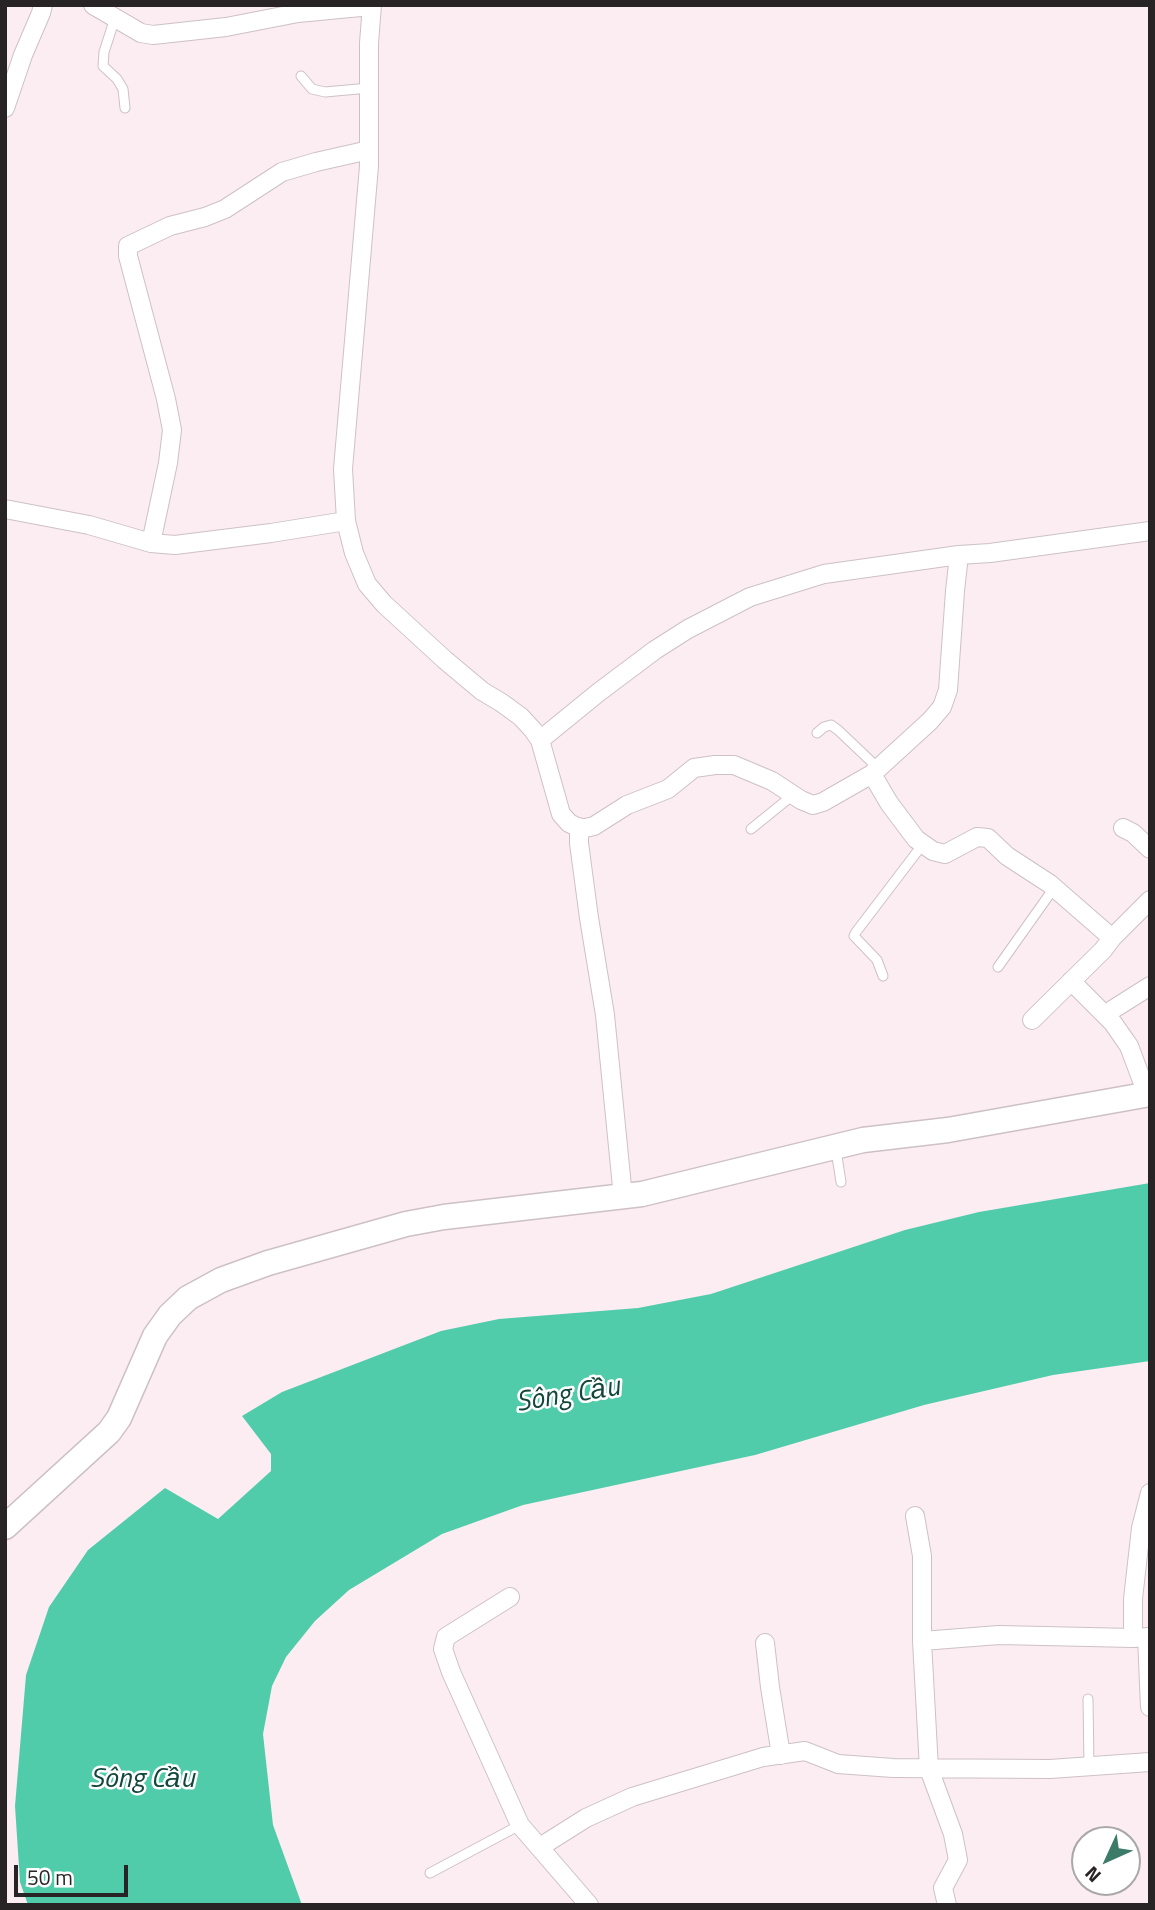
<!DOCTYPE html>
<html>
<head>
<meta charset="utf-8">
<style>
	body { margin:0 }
	#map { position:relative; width:1155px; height:1910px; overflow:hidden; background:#fbedf2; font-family:"Titillium Web",sans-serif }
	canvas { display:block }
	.frame { position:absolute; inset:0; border:7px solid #282325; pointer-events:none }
	.north { position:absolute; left:1071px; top:1826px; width:70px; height:70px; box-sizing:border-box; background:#fff; border:2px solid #a9a7a8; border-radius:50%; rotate:225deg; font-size:19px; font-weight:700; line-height:28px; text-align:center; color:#282325 }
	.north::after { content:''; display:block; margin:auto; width:24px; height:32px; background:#3c7b68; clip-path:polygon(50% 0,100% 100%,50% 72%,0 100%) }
	.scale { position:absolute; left:14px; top:1865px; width:114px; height:32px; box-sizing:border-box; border:4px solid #282325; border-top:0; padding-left:9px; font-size:21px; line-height:24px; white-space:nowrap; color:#282325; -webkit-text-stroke:5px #fff; paint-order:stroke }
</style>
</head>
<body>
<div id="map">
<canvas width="1155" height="1910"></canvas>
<div class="frame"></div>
<div class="north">N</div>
<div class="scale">50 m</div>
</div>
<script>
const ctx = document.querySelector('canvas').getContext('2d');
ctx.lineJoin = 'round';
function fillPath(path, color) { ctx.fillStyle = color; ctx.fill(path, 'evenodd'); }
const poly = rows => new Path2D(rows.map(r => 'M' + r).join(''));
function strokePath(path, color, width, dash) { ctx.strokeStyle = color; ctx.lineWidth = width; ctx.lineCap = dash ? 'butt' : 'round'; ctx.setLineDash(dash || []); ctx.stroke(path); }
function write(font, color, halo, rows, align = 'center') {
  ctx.font = font + ' "Titillium Web",sans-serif'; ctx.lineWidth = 5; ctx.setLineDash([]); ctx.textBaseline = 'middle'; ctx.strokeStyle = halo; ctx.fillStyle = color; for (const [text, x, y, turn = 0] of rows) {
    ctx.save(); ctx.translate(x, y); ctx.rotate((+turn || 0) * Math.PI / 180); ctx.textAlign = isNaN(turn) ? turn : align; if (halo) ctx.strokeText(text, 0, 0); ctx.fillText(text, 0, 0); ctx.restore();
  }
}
const water = poly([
	[1150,1183,1150,1361,1053,1375,924,1405,755,1455,523,1505,442,1534,349,1590,315,1621,286,1657,272,1686,263,1734,273,1825,302,1905,28,1905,20,1882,15,1806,26,1675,49,1607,88,1550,165,1488,218,1519,271,1471,271,1454,242,1416,282,1392,441,1331,499,1319,638,1308,711,1294,905,1230,979,1212]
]);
const lane = poly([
	[115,18,104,52,103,66,117,79,123,89,125,108],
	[301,76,312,89,325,92,369,88],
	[817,733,824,727,831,725,838,730,878,768],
	[751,829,793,795],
	[998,967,1054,888],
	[883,976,877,960,854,936,856,932,923,844],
	[836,1150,841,1182],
	[1088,1699,1089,1766],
	[430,1873,520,1825]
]);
const street = poly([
	[93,5,141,33,153,35,226,27,298,13,371,6],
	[372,5,369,43,369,166,343,469,346,521,354,553,367,584,384,604,445,660,482,691,502,703,521,717,533,730,540,740,561,814,569,823,581,829,594,826,627,805,668,789,694,768,715,765,734,765,772,781,801,800,813,805,823,802,872,774],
	[5,108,23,55,41,13,43,5],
	[5,509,89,525,151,543,175,545,271,533,346,521],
	[1150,531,990,553,959,555,955,591,948,690,942,707,930,721,872,774,889,803,916,839,933,851,945,854,977,837,988,838,1007,856,1050,884,1112,938,1150,900],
	[151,543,168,463,172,430,166,399,128,256,128,246,170,226,205,217,225,209,282,172,316,162,369,150],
	[540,740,599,692,655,650,688,629,750,597,824,574,959,555],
	[579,827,579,843,589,918,605,1015,623,1197],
	[1123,828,1133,833,1150,849],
	[1071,981,1113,1023,1122,1036,1129,1046,1147,1094],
	[1112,1010,1150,986],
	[1032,1020,1103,950,1112,938],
	[915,1516,922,1556,922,1641,929,1769,953,1834,958,1860,943,1888,947,1905],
	[510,1597,446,1637,443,1649,451,1672,520,1825,589,1905],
	[1147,1637,1150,1707],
	[1133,1638,1133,1599,1141,1528,1150,1493],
	[922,1641,999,1635,1133,1638,1150,1637],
	[765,1643,770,1687,781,1755],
	[540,1847,586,1818,632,1797,763,1757,805,1751,838,1764,893,1768,1050,1769,1150,1762]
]);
const secondary = poly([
	[5,1527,109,1432,119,1418,155,1336,170,1315,188,1298,221,1280,268,1263,406,1224,444,1217,642,1194,863,1140,948,1130,1150,1094]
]);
const waterNames = [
	["Sông Cầu",568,1396,-9],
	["Sông Cầu",142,1780]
];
fillPath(water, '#51ccab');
strokePath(lane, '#cec1c6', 11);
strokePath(street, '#cec1c6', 20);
strokePath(secondary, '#cec1c6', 27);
strokePath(lane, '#fff', 9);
strokePath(street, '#fff', 18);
strokePath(secondary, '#fff', 24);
write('italic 28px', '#13473a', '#fff', waterNames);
</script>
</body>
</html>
